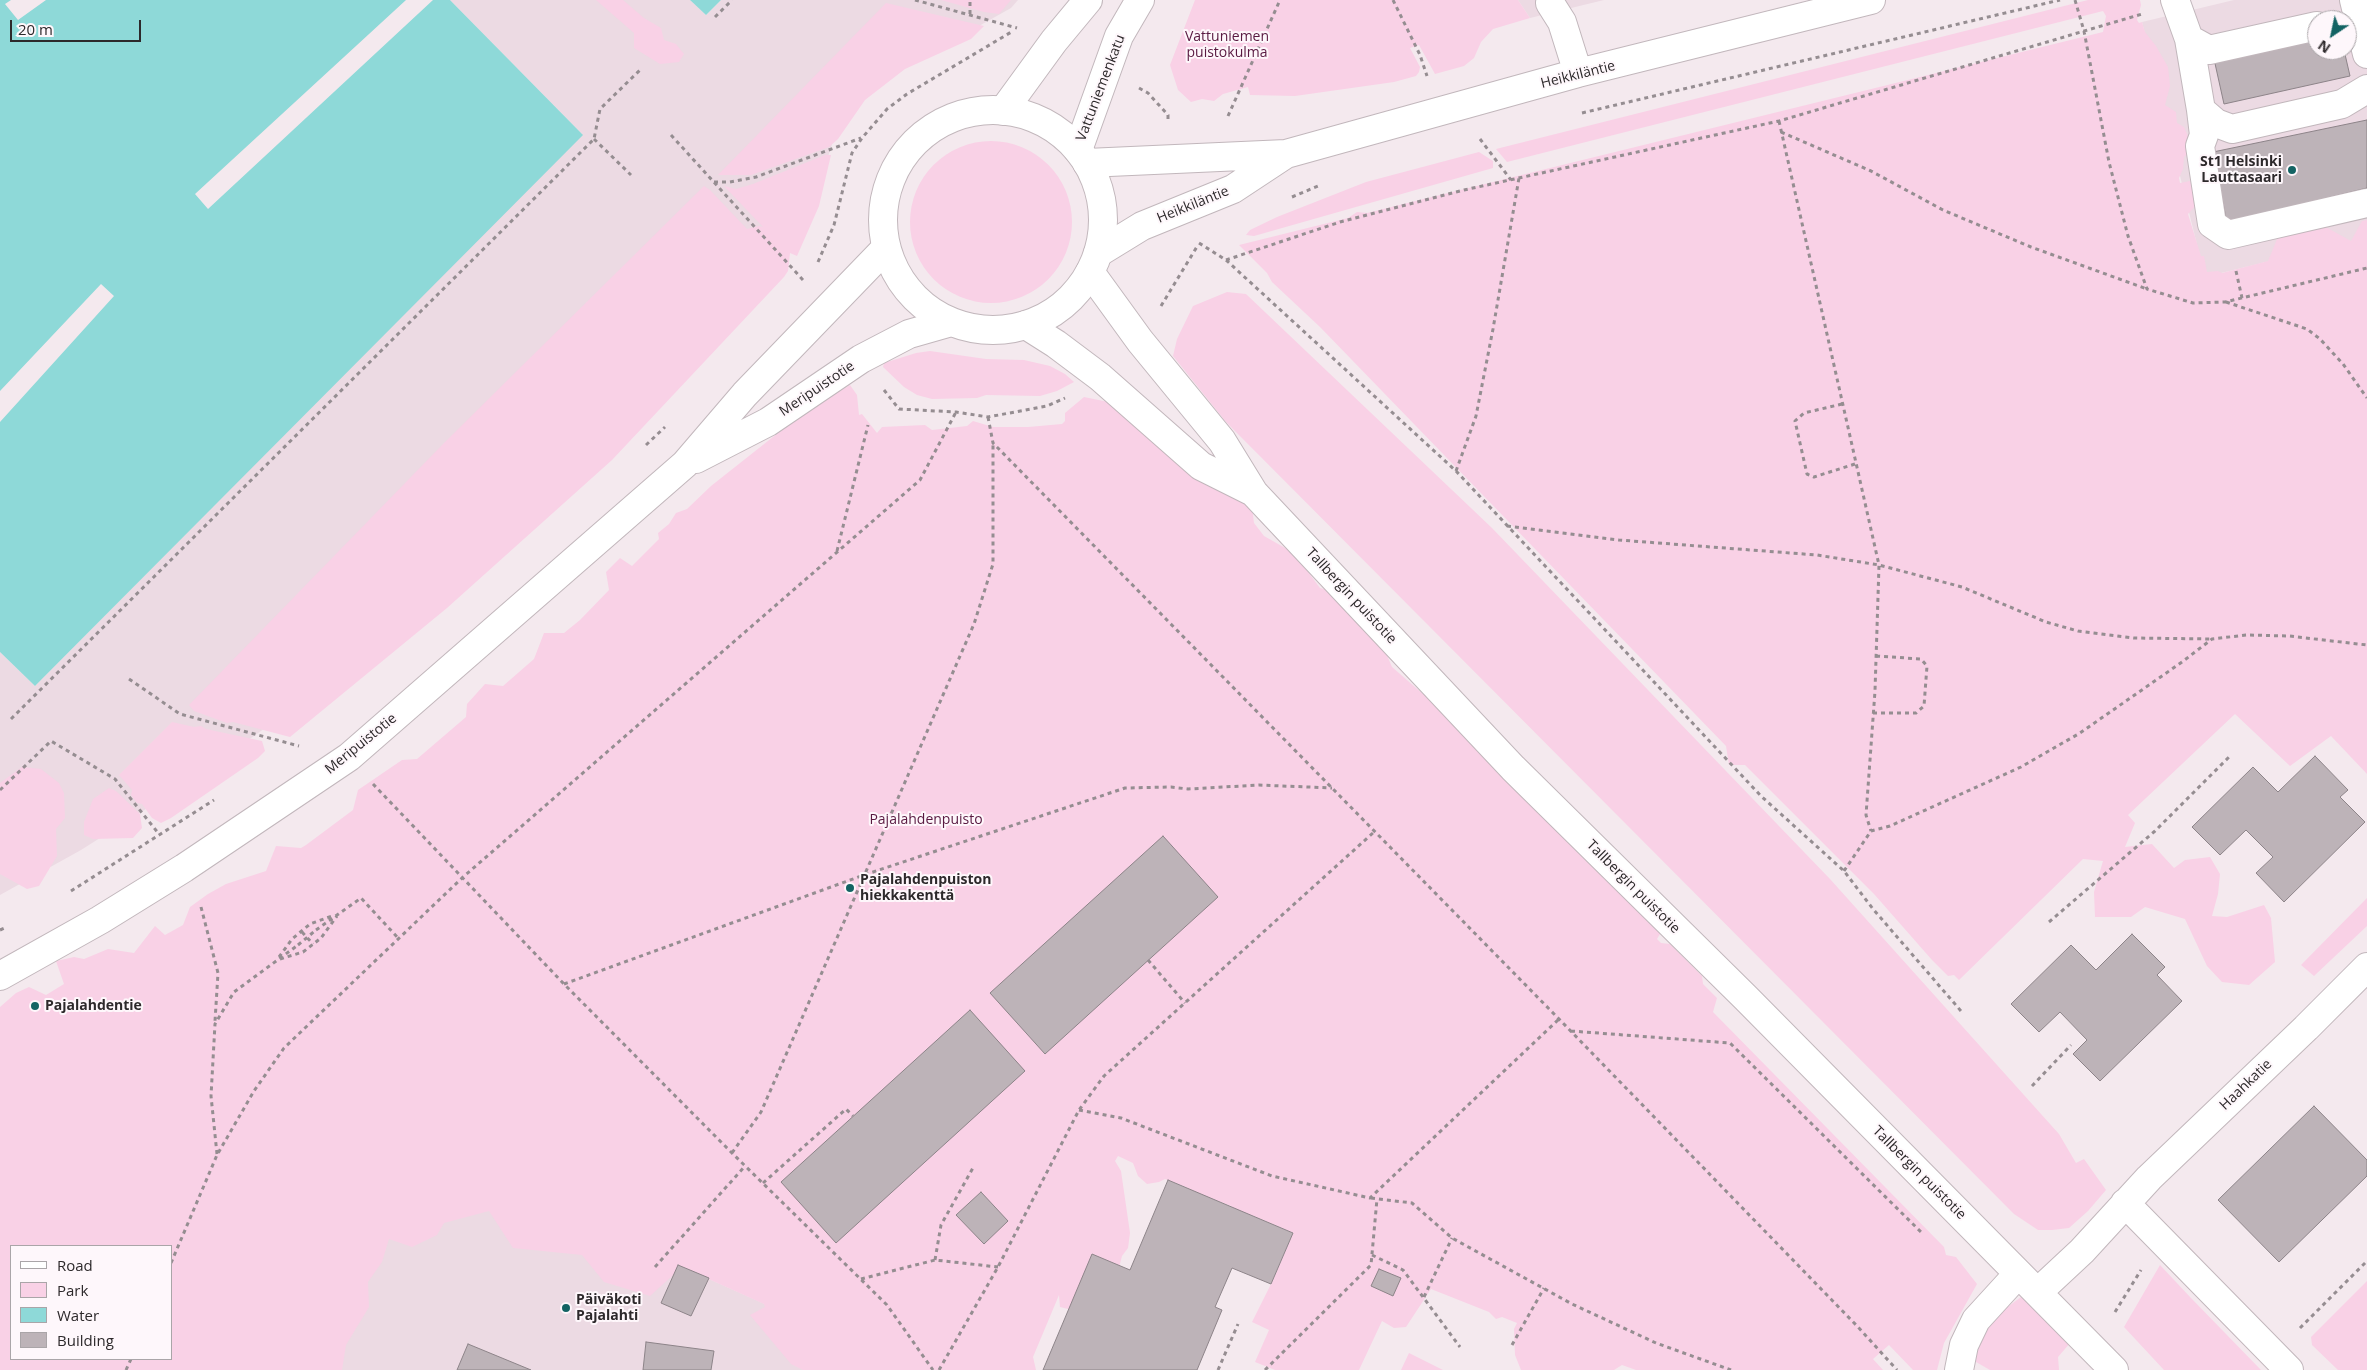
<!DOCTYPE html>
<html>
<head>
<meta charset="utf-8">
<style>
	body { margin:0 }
	#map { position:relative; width:2367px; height:1370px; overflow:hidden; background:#f4e9ee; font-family:"Open Sans",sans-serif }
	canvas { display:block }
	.legend { position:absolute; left:10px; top:1245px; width:162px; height:115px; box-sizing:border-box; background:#fef7fb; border:1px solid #aaa5a8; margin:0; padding:6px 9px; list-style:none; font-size:15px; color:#2d292b }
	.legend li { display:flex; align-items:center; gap:10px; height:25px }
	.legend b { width:25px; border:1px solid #aaa5a8 }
	.north { position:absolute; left:2307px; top:10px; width:50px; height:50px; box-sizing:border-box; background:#fef7fb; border:1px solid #aaa5a8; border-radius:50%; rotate:214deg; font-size:14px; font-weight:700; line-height:20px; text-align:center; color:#2d292b }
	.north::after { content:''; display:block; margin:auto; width:18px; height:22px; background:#136363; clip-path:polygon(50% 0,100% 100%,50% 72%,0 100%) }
	.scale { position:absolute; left:10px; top:20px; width:131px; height:22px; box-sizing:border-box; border:2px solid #2d292b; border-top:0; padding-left:6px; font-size:15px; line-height:18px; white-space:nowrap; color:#2d292b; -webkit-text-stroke:4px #fef7fb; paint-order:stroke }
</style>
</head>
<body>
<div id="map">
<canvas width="2367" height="1370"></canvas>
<ul class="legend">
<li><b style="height:6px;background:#fff"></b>Road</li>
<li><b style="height:14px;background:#f9d1e6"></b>Park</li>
<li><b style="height:14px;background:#8ed9d8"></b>Water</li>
<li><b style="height:14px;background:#bdb3b8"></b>Building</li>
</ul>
<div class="north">N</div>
<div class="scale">20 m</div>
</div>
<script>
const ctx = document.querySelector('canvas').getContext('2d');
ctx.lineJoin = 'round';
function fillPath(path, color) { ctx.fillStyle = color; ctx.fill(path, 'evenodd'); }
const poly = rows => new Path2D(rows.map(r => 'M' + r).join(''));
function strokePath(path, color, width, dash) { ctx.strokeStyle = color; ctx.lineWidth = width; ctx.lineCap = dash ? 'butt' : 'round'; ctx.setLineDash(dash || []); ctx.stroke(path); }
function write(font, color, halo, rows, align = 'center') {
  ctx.font = font + ' "Open Sans",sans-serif'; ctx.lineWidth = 4; ctx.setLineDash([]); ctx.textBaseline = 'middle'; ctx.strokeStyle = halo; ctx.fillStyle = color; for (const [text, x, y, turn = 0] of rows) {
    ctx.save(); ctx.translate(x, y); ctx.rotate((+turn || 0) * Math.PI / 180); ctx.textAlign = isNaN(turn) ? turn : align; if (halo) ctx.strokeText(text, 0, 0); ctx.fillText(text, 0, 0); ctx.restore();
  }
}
const built = poly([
	[450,0,690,0,706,15,721,0,1018,0,1011,8,881,81,838,126,809,215,298,705,187,783,81,850,0,895,0,652,35,686,582,134],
	[1518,0,1604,0,1530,18],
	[2234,0,2367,0,2367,237,2205,277,2142,22],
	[2317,20,2347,20,2347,50,2317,50],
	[418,1162,662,1258,888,1359,883,1370,330,1370]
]);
const green = poly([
	[596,0,623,0,644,18,661,28,664,40,676,44,684,54,679,62,660,64,634,48,634,33],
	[941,0,1011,0,999,14,984,12],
	[1195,0,1518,0,1530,18,1493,29,1481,42,1474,58,1464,66,1435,74,1419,45,1410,48,1420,67,1419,72,1416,76,1394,82,1295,96,1250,95,1248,87,1223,94,1214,101,1202,99,1191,102,1178,90,1170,65],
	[2088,0,2140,0,2141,5,2137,20,2139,23,2142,22,2145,32,2156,46,2168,67,2170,86,2165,105,2176,112,2177,123,2184,127,2193,148,2184,157,2183,169,2179,178,2180,183,2190,181,2198,203,2188,214,2201,256,2204,256,2207,272,2218,271,2222,273,2268,261,2280,232,2322,225,2351,241,2362,221,2367,220,2367,774,2331,736,2290,766,2235,714,2128,815,2135,823,2125,847,2152,844,2174,868,2185,860,2210,857,2220,874,2218,894,2212,916,2227,917,2264,905,2271,918,2275,962,2249,985,2222,982,2207,966,2185,919,2145,907,2131,917,2095,917,2094,892,2103,861,2083,859,1959,980,1954,975,1948,976,1932,960,1874,894,1745,765,1729,765,1726,746,1320,327,1272,282,1267,273,1239,245,1348,218,1357,212,1367,213,2103,32,2106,16,2103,11,1507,162,1496,149],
	[886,3,984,26,971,39,905,69,865,100,838,139,829,147,751,175,718,175],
	'910 222a81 81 0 1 1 162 0a81 81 0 1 1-162 0Z',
	[1479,152,1493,161,1493,168,1254,236,1246,235,1250,230,1277,217,1366,182],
	[825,155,831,155,819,206,797,256,790,253,788,271,784,277,612,460,447,608,290,737,233,722,227,723,194,711,189,705,444,443,704,186,710,190,747,229,759,226,763,227,724,186,736,189,753,184],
	[1227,292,1246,294,1492,528,1830,879,2059,1134,2076,1163,2084,1159,2106,1190,2088,1211,2069,1228,2052,1230,2038,1230,2014,1214,1226,422,1173,356,1177,339,1193,306],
	[930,351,986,359,1024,360,1050,366,1065,374,1074,382,1057,391,1040,396,986,395,977,398,932,399,917,395,904,387,883,367,884,363,916,353],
	[850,385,857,395,859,415,862,414,877,433,882,427,925,425,932,430,967,426,973,421,993,427,1028,427,1062,424,1065,421,1065,413,1084,397,1118,404,1251,500,1254,523,1264,536,1294,553,1320,588,1335,592,1377,632,1392,667,1423,694,1444,707,1571,835,1583,858,1633,876,1663,929,1657,939,1661,943,1670,944,1702,976,1703,984,1717,998,1713,1012,1944,1247,1946,1255,1956,1257,1977,1284,1944,1343,1937,1370,1913,1370,1889,1345,1873,1359,1883,1370,1636,1370,1622,1365,1614,1370,1521,1370,1515,1355,1514,1329,1517,1323,1502,1317,1496,1319,1489,1312,1431,1289,1406,1327,1394,1328,1382,1321,1359,1370,1275,1370,1255,1362,1269,1330,1252,1322,1271,1284,1293,1233,1307,1239,1251,1215,1242,1218,1231,1206,1218,1201,1207,1204,1196,1198,1188,1188,1165,1179,1159,1182,1147,1184,1138,1176,1133,1163,1118,1156,1115,1161,1121,1171,1130,1233,1128,1248,1122,1256,1112,1295,1076,1311,1060,1307,1059,1295,1033,1357,1036,1370,803,1370,791,1364,750,1315,765,1307,764,1304,682,1267,650,1296,604,1282,582,1255,513,1248,489,1211,444,1223,437,1235,412,1247,389,1239,382,1262,368,1282,369,1307,346,1345,342,1370,0,1370,0,1007,16,993,29,987,46,995,64,984,56,961,74,957,84,959,108,949,134,953,155,926,165,935,183,925,190,907,208,894,226,884,266,871,276,846,301,848,306,845,353,810,358,790,402,760,417,759,466,717,467,704,485,684,503,686,534,659,544,633,564,633,580,620,609,590,606,572,620,558,632,566,659,539,658,533,669,524,676,513,687,509,711,486,778,433,819,403],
	[11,1246,171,1246,171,1359,11,1359],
	[172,722,194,727,201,726,206,729,262,741,265,751,258,758,171,818,161,823,152,818,142,804,137,803,131,795,132,790,119,775],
	[22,767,41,769,59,783,64,793,65,818,56,829,57,856,39,886,27,889,0,874,0,783],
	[109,788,116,791,140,814,142,828,133,838,93,839,84,835,84,822,93,799],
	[2367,898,2367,926,2314,976,2301,965],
	[2160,1265,2191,1298,2261,1370,2164,1370,2124,1327],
	[2367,1281,2367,1370,2338,1370,2312,1345,2311,1337],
	[2021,1297,2041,1299,2071,1342,2058,1357,2059,1370,1990,1370,1976,1362,1972,1345,2002,1307,2009,1306],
	[1409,1353,1443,1370,1401,1370]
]);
const water = poly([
	[0,0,450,0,583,135,35,686,0,652],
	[690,0,721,0,706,15]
]);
const pier = poly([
	[11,0,46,0,18,20,5,4],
	[406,0,433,0,208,209,195,194],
	[101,284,114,296,0,422,0,391]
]);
const building = poly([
	[2317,26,2317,50,2344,50,2350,76,2224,104,2212,50,2317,26],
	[2367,120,2367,188,2227,223,2213,152,2367,120],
	[2315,756,2348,790,2340,797,2365,822,2284,902,2256,873,2273,857,2246,830,2220,855,2192,827,2253,767,2278,792,2315,756],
	[1163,836,1218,897,1045,1054,990,993,1163,836],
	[2132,934,2165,967,2157,975,2182,1001,2100,1081,2073,1054,2087,1040,2060,1012,2039,1032,2011,1004,2071,945,2096,970,2132,934],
	[970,1010,1025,1071,836,1243,781,1182,970,1010],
	[2314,1106,2367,1160,2367,1176,2279,1262,2218,1200,2314,1106],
	[1168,1180,1293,1233,1271,1284,1232,1268,1215,1307,1222,1310,1197,1370,1043,1370,1092,1254,1130,1270,1168,1180],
	[981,1192,1008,1221,984,1244,956,1215,981,1192],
	[678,1265,709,1278,691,1316,661,1303,678,1265],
	[1379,1269,1401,1278,1393,1296,1371,1286,1379,1269],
	[646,1342,714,1351,711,1370,643,1370,646,1342],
	[468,1344,531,1370,457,1370,468,1344]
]);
const path = poly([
	[915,0,1017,28],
	[1393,0,1420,55,1427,76],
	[2075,0,2084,31,2109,162,2128,236,2147,289,2193,303,2225,302,2367,268],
	[970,14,970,0],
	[715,17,732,0],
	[1139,88,1148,93,1168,115,1168,122],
	[1582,113,2060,0],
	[1228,116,1280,0],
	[1779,121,1879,565,1875,691,1866,815,1871,831],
	[1781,132,1871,171,1943,210,2031,247,2147,289],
	[671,135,803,280],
	[594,139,631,175],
	[1480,139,1511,180],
	[714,182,730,182,756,177,861,138],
	[1292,197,1318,186],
	[1199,243,1226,260,1456,471,1761,796,1844,871,1873,909,1961,1011],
	[1226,260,1340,222,1464,190,1779,121,2142,14],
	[818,262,834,225,852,153,862,138,887,109,907,94,1013,31],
	[2236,271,2242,298],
	[2226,302,2307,329,2320,339,2343,364,2367,398],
	[1161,306,1198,245],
	[884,390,899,409,956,412,988,417,1047,406,1065,398],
	[1842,404,1804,413,1795,421,1807,474,1814,477,1855,464],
	[988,417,993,443,1559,1019,1858,1327,1897,1370],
	[646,445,665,427],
	[1456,471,1476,416,1493,329,1519,178],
	[1507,526,1619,540,1817,555,1879,565,1962,587,2046,622,2078,631,2134,638,2212,639],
	[837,551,868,425],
	[129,679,180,714,299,746],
	[1873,713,1916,713,1924,706,1927,666,1921,659,1876,656],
	[11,719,594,139,600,109,640,70],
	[373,784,564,984,732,1153,887,1305,933,1370],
	[0,790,51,741,115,779,159,834],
	[1844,871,1871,831,1890,826,2021,767,2080,733,2182,662,2212,639,2246,635,2289,636,2367,645],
	[71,891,214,800],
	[201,907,218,973,215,1021],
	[2049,922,2155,831,2231,755],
	[0,930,7,927],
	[316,930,361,898,399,939],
	[302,932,313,944],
	[279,957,292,939,310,924,332,916],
	[280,959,303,952,321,938,337,916],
	[1148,960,1185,1003],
	[564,984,864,875,1125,788,1171,787,1188,789,1259,785,1332,788],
	[1571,1031,1730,1043,1923,1234],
	[2032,1086,2071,1045],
	[1079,1110,1121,1118,1272,1176,1370,1198,1559,1019],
	[732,1153,761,1112,974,624,993,564,993,444],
	[217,1154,211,1096,215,1024,234,992,298,945],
	[763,1183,846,1109,853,1116],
	[1371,1198,1412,1203,1452,1238,1572,1304,1656,1343,1731,1370],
	[1372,1255,1403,1270,1460,1347],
	[935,1260,941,1225,974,1166],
	[171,1263,217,1155,254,1091,284,1048,462,878,920,480,956,412],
	[655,1267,745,1166],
	[861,1279,935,1260,998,1267],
	[1424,1297,1452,1238],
	[2115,1312,2141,1270],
	[2300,1328,2367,1261],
	[1512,1345,1544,1288],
	[126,1370,131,1359],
	[939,1370,998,1267,1079,1110,1104,1076,1374,832],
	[1218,1370,1238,1324],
	[1265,1370,1371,1265,1377,1199]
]);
const minor = poly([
	[2175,0,2189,39,2209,50,2317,26],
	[2354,0,2367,54],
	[1550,3,1562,22,1578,73],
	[2189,39,2201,110,2204,135,2200,146,2212,224,2228,235,2367,203],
	[2201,110,2216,123,2232,129,2342,104,2367,89],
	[1003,111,1054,41,1088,0],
	[1078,150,1119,36,1140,0],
	[1087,163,1286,154,1578,73,1871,0],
	[1098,253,1142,226,1233,189,1286,154],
	[1090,272,1140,341,1222,441,1254,493,1513,768,1746,998,2114,1370],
	[1026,325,1056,344,1100,377,1201,466,1253,492],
	[2125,1203,2289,1370],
	[2038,1292,2082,1251,2149,1178,2306,1028,2367,967],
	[1959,1370,1964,1345,1976,1320,2018,1274]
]);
const major = poly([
	'883 220a110 110 0 1 1 220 0a110 110 0 1 1-220 0Z',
	[696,459,768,422,861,359,909,334,951,322],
	[0,976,100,920,184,868,349,757,685,464,745,394,886,248]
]);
const pathBridge = poly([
	[298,945,316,930]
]);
const markers = [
	[2292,170,5,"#136363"],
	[850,888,5,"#136363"],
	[35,1006,5,"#136363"],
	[566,1308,5,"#136363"]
];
const parkNames = [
	["Vattuniemen",1227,37],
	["puistokulma",1227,53],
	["Pajalahdenpuisto",926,820]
];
const streetNames = [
	["Heikkiläntie",1578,75,-14],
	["Vattuniemenkatu",1101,88,-69],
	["Heikkiläntie",1193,205,-22],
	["Meripuistotie",817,389,-34],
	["Tallbergin puistotie",1351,596,47],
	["Meripuistotie",361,744,-39],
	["Tallbergin puistotie",1633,887,45],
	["Haahkatie",2246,1085,-44],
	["Tallbergin puistotie",1919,1173,45]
];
const poiNames = [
	["St1 Helsinki",2282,162,"right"],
	["Lauttasaari",2282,178,"right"],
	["Pajalahdenpuiston",860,880],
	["hiekkakenttä",860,896],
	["Pajalahdentie",45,1006],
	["Päiväkoti",576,1300],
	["Pajalahti",576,1316]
];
fillPath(built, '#ecdae3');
fillPath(green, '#f9d1e6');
fillPath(water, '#8ed9d8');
fillPath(pier, '#f4e9ee');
fillPath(building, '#bdb3b8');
strokePath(building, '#8d8489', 1);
strokePath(minor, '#c2b7bc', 30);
strokePath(major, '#c2b7bc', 30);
strokePath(path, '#958d91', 3, [4, 4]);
strokePath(minor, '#fff', 28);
strokePath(major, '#fff', 28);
strokePath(pathBridge, '#958d91', 3, [4, 4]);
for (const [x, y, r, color] of markers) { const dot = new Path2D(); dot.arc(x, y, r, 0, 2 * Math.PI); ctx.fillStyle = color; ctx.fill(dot); strokePath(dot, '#fef7fb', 2); }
write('14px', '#591941', '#fef7fb', parkNames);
write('14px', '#2d292b', '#fef7fb', streetNames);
write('bold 14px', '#2d292b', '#fef7fb', poiNames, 'left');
</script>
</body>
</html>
